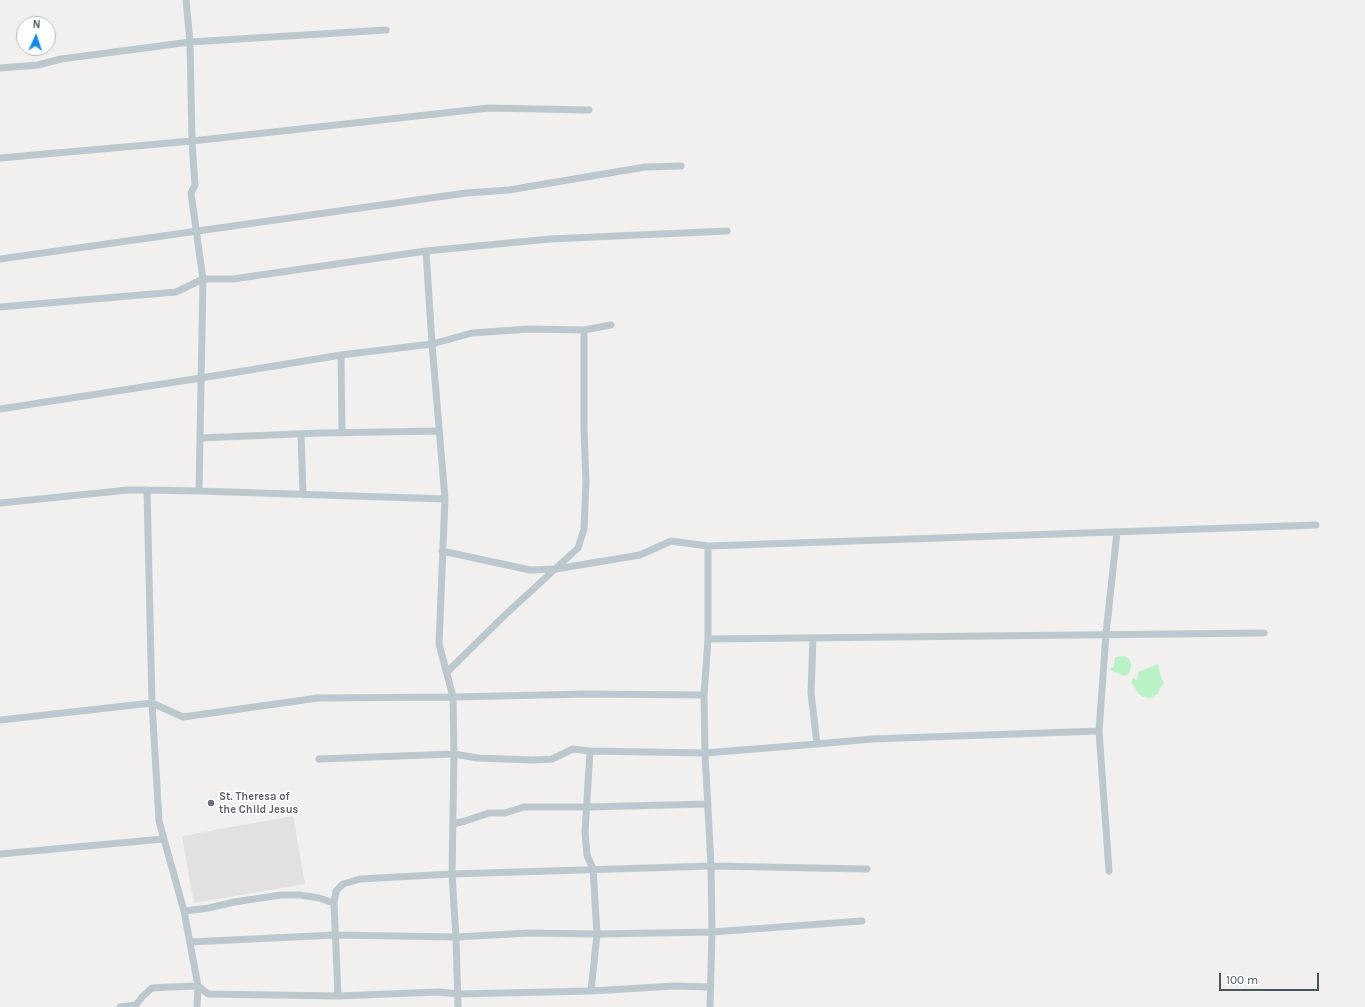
<!DOCTYPE html>
<html>
<head>
<meta charset="utf-8">
<style>
	body { margin:0 }
	#map { position:relative; width:1365px; height:1007px; overflow:hidden; background:#f2efef; font-family:Karla,sans-serif }
	canvas { display:block }
	.north { position:absolute; left:16px; top:16px; width:40px; height:40px; box-sizing:border-box; background:#fff; border:1px solid #b5bbbf; border-radius:50%; rotate:3deg; font-size:11px; font-weight:700; line-height:16px; text-align:center; color:#45565e }
	.north::after { content:''; display:block; margin:auto; width:14px; height:18px; background:#0b8def; clip-path:polygon(50% 0,100% 100%,50% 72%,0 100%) }
	.scale { position:absolute; left:1219px; top:973px; width:100px; height:18px; box-sizing:border-box; border:2px solid #45565e; border-top:0; padding-left:5px; font-size:12px; line-height:14px; white-space:nowrap; color:#45565e; -webkit-text-stroke:3px #fff; paint-order:stroke }
</style>
</head>
<body>
<div id="map">
<canvas width="1365" height="1007"></canvas>
<div class="north">N</div>
<div class="scale">100 m</div>
</div>
<script>
const ctx = document.querySelector('canvas').getContext('2d');
ctx.lineJoin = 'round';
function fillPath(path, color) { ctx.fillStyle = color; ctx.fill(path, 'evenodd'); }
const poly = rows => new Path2D(rows.map(r => 'M' + r).join(''));
function strokePath(path, color, width, dash) { ctx.strokeStyle = color; ctx.lineWidth = width; ctx.lineCap = dash ? 'butt' : 'round'; ctx.setLineDash(dash || []); ctx.stroke(path); }
function write(font, color, halo, rows, align = 'center') {
  ctx.font = font + ' Karla,sans-serif'; ctx.lineWidth = 3.5; ctx.setLineDash([]); ctx.textBaseline = 'middle'; ctx.strokeStyle = halo; ctx.fillStyle = color; for (const [text, x, y, turn = 0] of rows) {
    ctx.save(); ctx.translate(x, y); ctx.rotate((+turn || 0) * Math.PI / 180); ctx.textAlign = isNaN(turn) ? turn : align; if (halo) ctx.strokeText(text, 0, 0); ctx.fillText(text, 0, 0); ctx.restore();
  }
}
const education = poly([
	[293,816,305,884,194,903,182,836]
]);
const green = poly([
	[1125,656,1130,660,1131,665,1130,672,1125,676,1114,672,1109,669,1114,666,1115,657],
	[1158,664,1160,674,1164,684,1160,688,1158,694,1150,698,1143,697,1139,694,1131,682,1133,678,1137,680,1138,672]
]);
const minor = poly([
	[186,0,190,42,192,141,195,185,191,193,203,279,199,491],
	[0,68,38,65,61,59,190,42,386,30],
	[0,158,192,141,489,108,589,110],
	[426,251,432,344,445,499,439,644,453,697,588,694,704,695,705,753,711,866,712,932,710,1007],
	[0,259,466,193,509,190,645,167,681,166],
	[0,307,176,292,203,279,233,279,426,251,550,239,727,231],
	[341,355,342,432],
	[0,409,201,378,341,355,432,344,472,333,529,329,584,330,611,325],
	[301,434,303,495],
	[200,438,321,433,439,431],
	[147,490,152,703,159,821,184,911,198,986,197,1007],
	[0,503,128,490,147,490,199,491,445,499],
	[442,551,530,570,556,569,640,555,671,541,708,546,1316,525],
	[813,638,811,693,817,744],
	[708,639,1264,633],
	[447,672,505,615,578,548,584,529,586,482,584,429,584,330],
	[704,695,708,639,708,546],
	[0,720,152,703,183,717,318,698,453,697,454,754,452,874,456,937,458,1007],
	[590,751,585,832,587,855,593,869,597,934,591,991],
	[319,759,454,754,478,758,532,760,552,759,573,749,590,751,705,753,817,744,872,739,1099,731],
	[453,824,465,821,489,813,505,813,524,807,587,807,708,804],
	[0,854,163,839],
	[1109,871,1099,731,1106,634,1117,532],
	[184,911,209,908,234,902,281,895,300,895,319,898,334,903],
	[190,942,335,935,456,937,529,933,597,934,712,932,862,921],
	[338,996,439,992,458,994,591,991,674,986,710,987],
	[120,1007,136,1005,142,997,152,988,170,987,198,986,208,994,338,996,334,903,336,891,343,884,360,879,452,874,711,866,867,869]
]);
const markers = [
	[211,803,4,"#6b7280"]
];
const worshipNames = [
	["St. Theresa of",219,797],
	["the Child Jesus",219,810]
];
fillPath(education, '#e3e0e1');
fillPath(green, '#baf2c8');
strokePath(minor, '#bbc9cf', 7);
for (const [x, y, r, color] of markers) { const dot = new Path2D(); dot.arc(x, y, r, 0, 2 * Math.PI); ctx.fillStyle = color; ctx.fill(dot); strokePath(dot, '#fff', 1.5); }
write('bold 11px', '#5b616d', '#fff', worshipNames, 'left');
</script>
</body>
</html>
